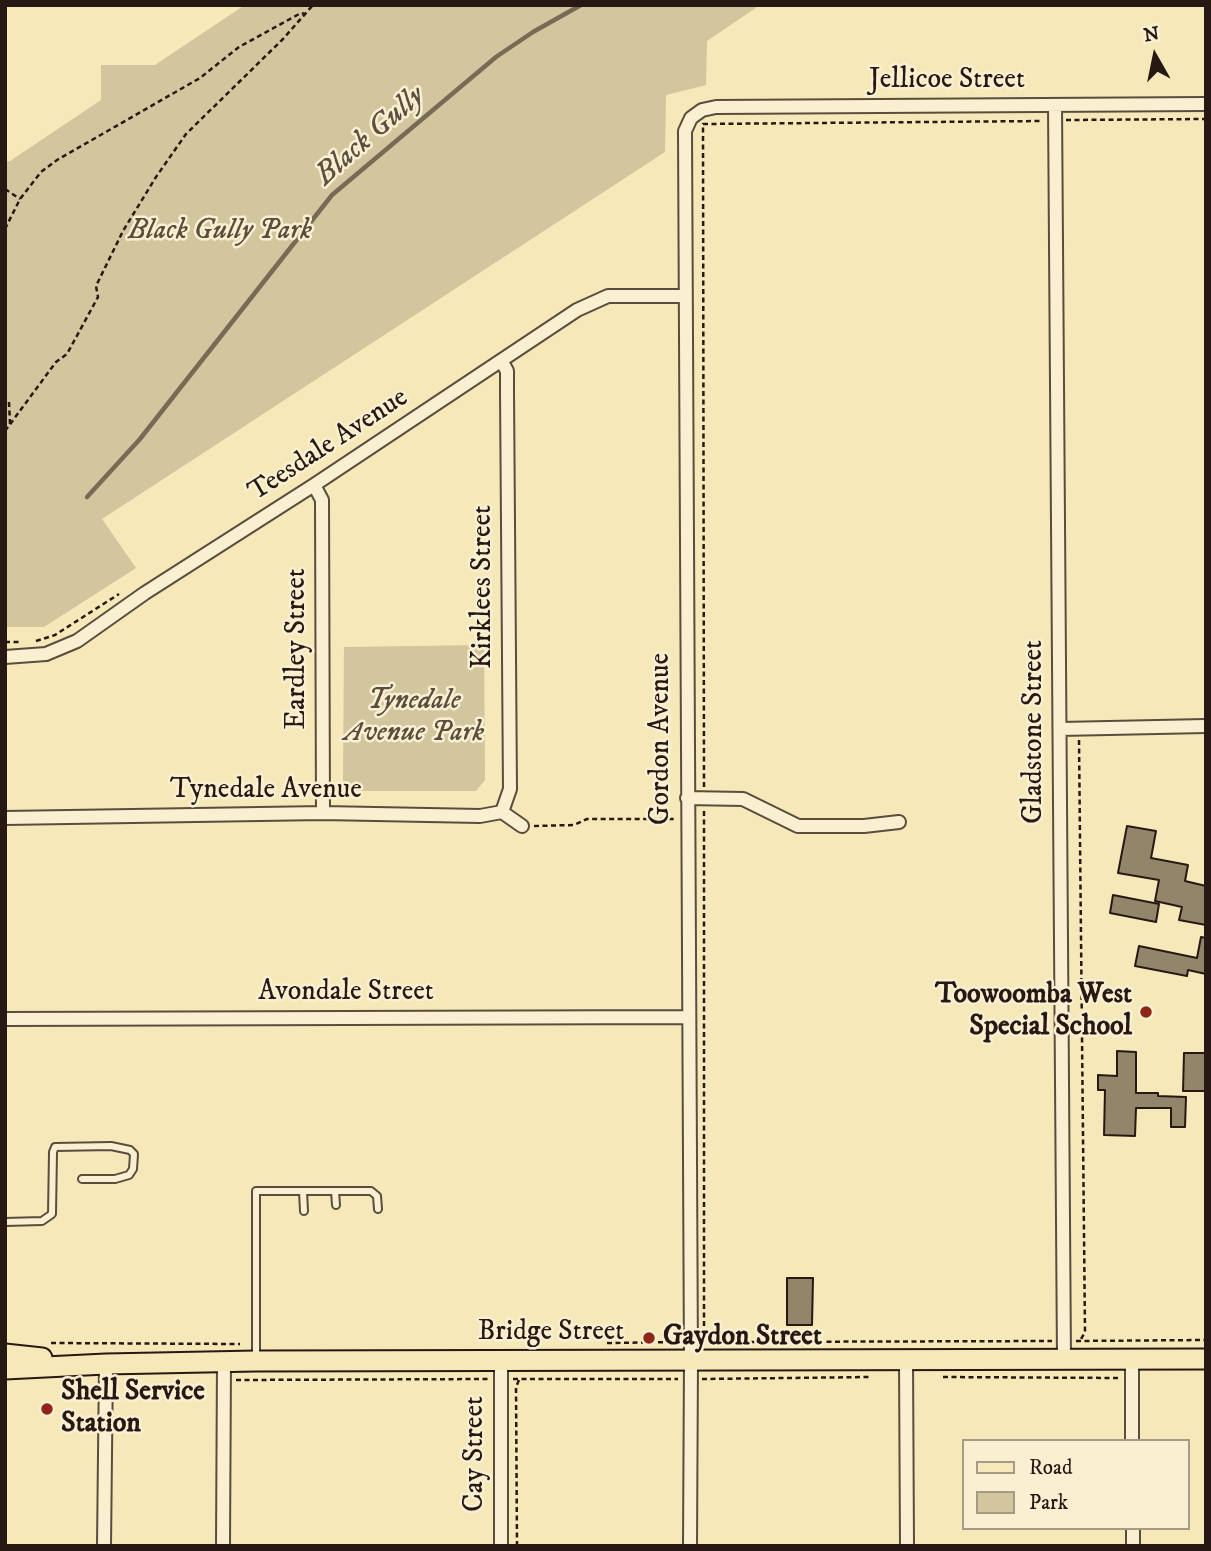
<!DOCTYPE html>
<html>
<head>
<meta charset="utf-8">
<style>
	body { margin:0 }
	#map { position:relative; width:1211px; height:1551px; overflow:hidden; background:#f6e8b9; font-family:"IM FELL DW Pica",serif }
	canvas { display:block }
	.frame { position:absolute; inset:0; border:7px solid #261914; pointer-events:none }
	.legend { position:absolute; left:962px; top:1439px; width:228px; height:91px; box-sizing:border-box; background:#f9f0d2; border:2px solid #a59a86; margin:0; padding:9px 12px; list-style:none; font-size:21px; color:#261914 }
	.legend li { display:flex; align-items:center; gap:14px; height:35px }
	.legend b { width:35px; border:2px solid #a59a86 }
	.north { position:absolute; left:1120px; top:21px; width:70px; height:70px; -webkit-text-stroke:5px #f9f0d2; paint-order:stroke; rotate:351deg; font-size:19px; font-weight:700; line-height:28px; text-align:center; color:#261914 }
	.north::after { content:''; display:block; margin:auto; width:24px; height:32px; background:#261914; clip-path:polygon(50% 0,100% 100%,50% 72%,0 100%) }
</style>
</head>
<body>
<div id="map">
<canvas width="1211" height="1551"></canvas>
<div class="frame"></div>
<ul class="legend">
<li><b style="height:9px;background:#f6e8b9"></b>Road</li>
<li><b style="height:19px;background:#d3c59d"></b>Park</li>
</ul>
<div class="north">N</div>
</div>
<script>
const ctx = document.querySelector('canvas').getContext('2d');
ctx.lineJoin = 'round';
function fillPath(path, color) { ctx.fillStyle = color; ctx.fill(path, 'evenodd'); }
const poly = rows => new Path2D(rows.map(r => 'M' + r).join(''));
function strokePath(path, color, width, dash) { ctx.strokeStyle = color; ctx.lineWidth = width; ctx.lineCap = dash ? 'butt' : 'round'; ctx.setLineDash(dash || []); ctx.stroke(path); }
function write(font, color, halo, rows, align = 'center') {
  ctx.font = font + ' "IM FELL DW Pica",serif'; ctx.lineWidth = 5; ctx.setLineDash([]); ctx.textBaseline = 'middle'; ctx.strokeStyle = halo; ctx.fillStyle = color; for (const [text, x, y, turn = 0] of rows) {
    ctx.save(); ctx.translate(x, y); ctx.rotate((+turn || 0) * Math.PI / 180); ctx.textAlign = isNaN(turn) ? turn : align; if (halo) ctx.strokeText(text, 0, 0); ctx.fillText(text, 0, 0); ctx.restore();
  }
}
const green = poly([
	[245,5,760,5,707,41,706,85,666,95,665,152,102,519,136,568,44,627,5,627,5,162,10,161,101,100,101,65,155,65],
	[484,645,485,780,476,791,353,791,343,781,344,647]
]);
const stream = poly([
	[87,497,140,439,332,195,496,57,533,32,581,5]
]);
const building = poly([
	[1127,826,1156,831,1151,858,1188,865,1185,881,1206,886,1206,925,1179,920,1182,907,1155,901,1159,880,1118,873,1127,826],
	[1113,895,1159,904,1156,922,1110,913,1113,895],
	[1201,937,1206,938,1206,974,1188,970,1187,976,1135,966,1139,946,1197,958,1201,937],
	[1117,1051,1136,1052,1136,1093,1158,1093,1158,1096,1186,1097,1185,1127,1171,1127,1171,1108,1136,1108,1135,1136,1104,1135,1105,1090,1098,1090,1098,1075,1117,1076,1117,1051],
	[1184,1053,1206,1053,1206,1091,1183,1091,1184,1053],
	[787,1278,813,1278,812,1325,787,1325,787,1278]
]);
const path = poly([
	[1066,120,1206,119],
	[5,189,20,199],
	[5,229,20,199,41,172,57,160,200,78,239,47,301,13,305,14],
	[9,402,10,424],
	[5,431,56,362,67,354,98,297,96,286,123,231,156,177,186,134,283,39,313,5],
	[36,641,55,635,119,594],
	[5,642,19,642],
	[1079,740,1085,1332,1080,1341],
	[704,787,703,124,1041,121],
	[704,811,704,1340],
	[534,826,574,825,587,819,677,819],
	[1076,1341,1206,1340],
	[716,1342,1052,1341],
	[51,1343,240,1344],
	[607,1343,677,1342],
	[943,1377,1118,1378],
	[513,1379,678,1379],
	[702,1379,870,1377],
	[236,1380,489,1379],
	[517,1546,516,1387,519,1380]
]);
const service = poly([
	[303,1191,335,1191,336,1205],
	[335,1191,371,1191,377,1196,378,1209],
	[5,1222,42,1221,52,1214,53,1152,55,1147,111,1146,130,1150,134,1154,133,1169,129,1175,115,1179,82,1179],
	[256,1359,256,1191,303,1191,304,1211]
]);
const minor = poly([
	[1055,105,1064,1359],
	[314,485,322,500,323,813],
	[5,657,46,654,77,641,145,593,314,485,577,310,608,296,684,296],
	[1060,729,1206,726],
	[687,798,743,799,798,826,864,826,899,822],
	[502,812,510,789,507,391,507,371,502,362],
	[5,818,323,813,480,816,502,812,522,826],
	[5,1019,688,1017],
	[906,1359,907,1546],
	[1132,1359,1132,1441],
	[501,1362,501,1546],
	[1133,1528,1133,1546],
	[104,1546,106,1364],
	[223,1546,224,1362],
	[690,1546,691,1360,685,131,691,118,702,110,716,107,1206,104]
]);
const primary = poly([
	[5,1354,42,1358],
	[5,1369,106,1364,256,1361,1206,1359]
]);
const markers = [
	[1146,1012,7,"#8f2418"],
	[649,1338,7,"#8f2418"],
	[47,1409,7,"#8f2418"]
];
const streetNames = [
	["Jellicoe Street",947,81],
	["Teesdale Avenue",329,446,-33],
	["Kirklees Street",484,587,-90],
	["Eardley Street",298,649,-90],
	["Gladstone Street",1035,732,-90],
	["Gordon Avenue",662,739,-90],
	["Tynedale Avenue",266,791],
	["Avondale Street",346,993],
	["Bridge Street",551,1333],
	["Cay Street",476,1454,-90]
];
const parkNames = [
	["Black Gully Park",220,232],
	["Tynedale",414,702],
	["Avenue Park",414,734]
];
const poiNames = [
	["Toowoomba West",1132,996,"right"],
	["Special School",1132,1028,"right"],
	["Gaydon Street",663,1338],
	["Shell Service",61,1393],
	["Station",61,1425]
];
const waterNames = [
	["Black Gully",371,137,-41]
];
fillPath(green, '#d3c59d');
strokePath(stream, '#786b55', 4.5);
fillPath(building, '#92856a');
strokePath(building, '#261914', 2);
strokePath(service, '#5a4d3d', 10);
strokePath(minor, '#5a4d3d', 16);
strokePath(primary, '#261914', 23);
strokePath(path, '#261914', 2.5, [5, 3.5]);
strokePath(service, '#f9f0d2', 6);
strokePath(minor, '#f9f0d2', 12);
strokePath(primary, '#f6e8b9', 19);
for (const [x, y, r, color] of markers) { const dot = new Path2D(); dot.arc(x, y, r, 0, 2 * Math.PI); ctx.fillStyle = color; ctx.fill(dot); strokePath(dot, '#f9f0d2', 2.5); }
write('28px', '#261914', '#f9f0d2', streetNames);
write('italic 28px', '#5a4d3d', '#f9f0d2', parkNames);
write('bold 28px', '#261914', '#f9f0d2', poiNames, 'left');
write('italic 30px', '#5d5040', '#f9f0d2', waterNames);
</script>
</body>
</html>
